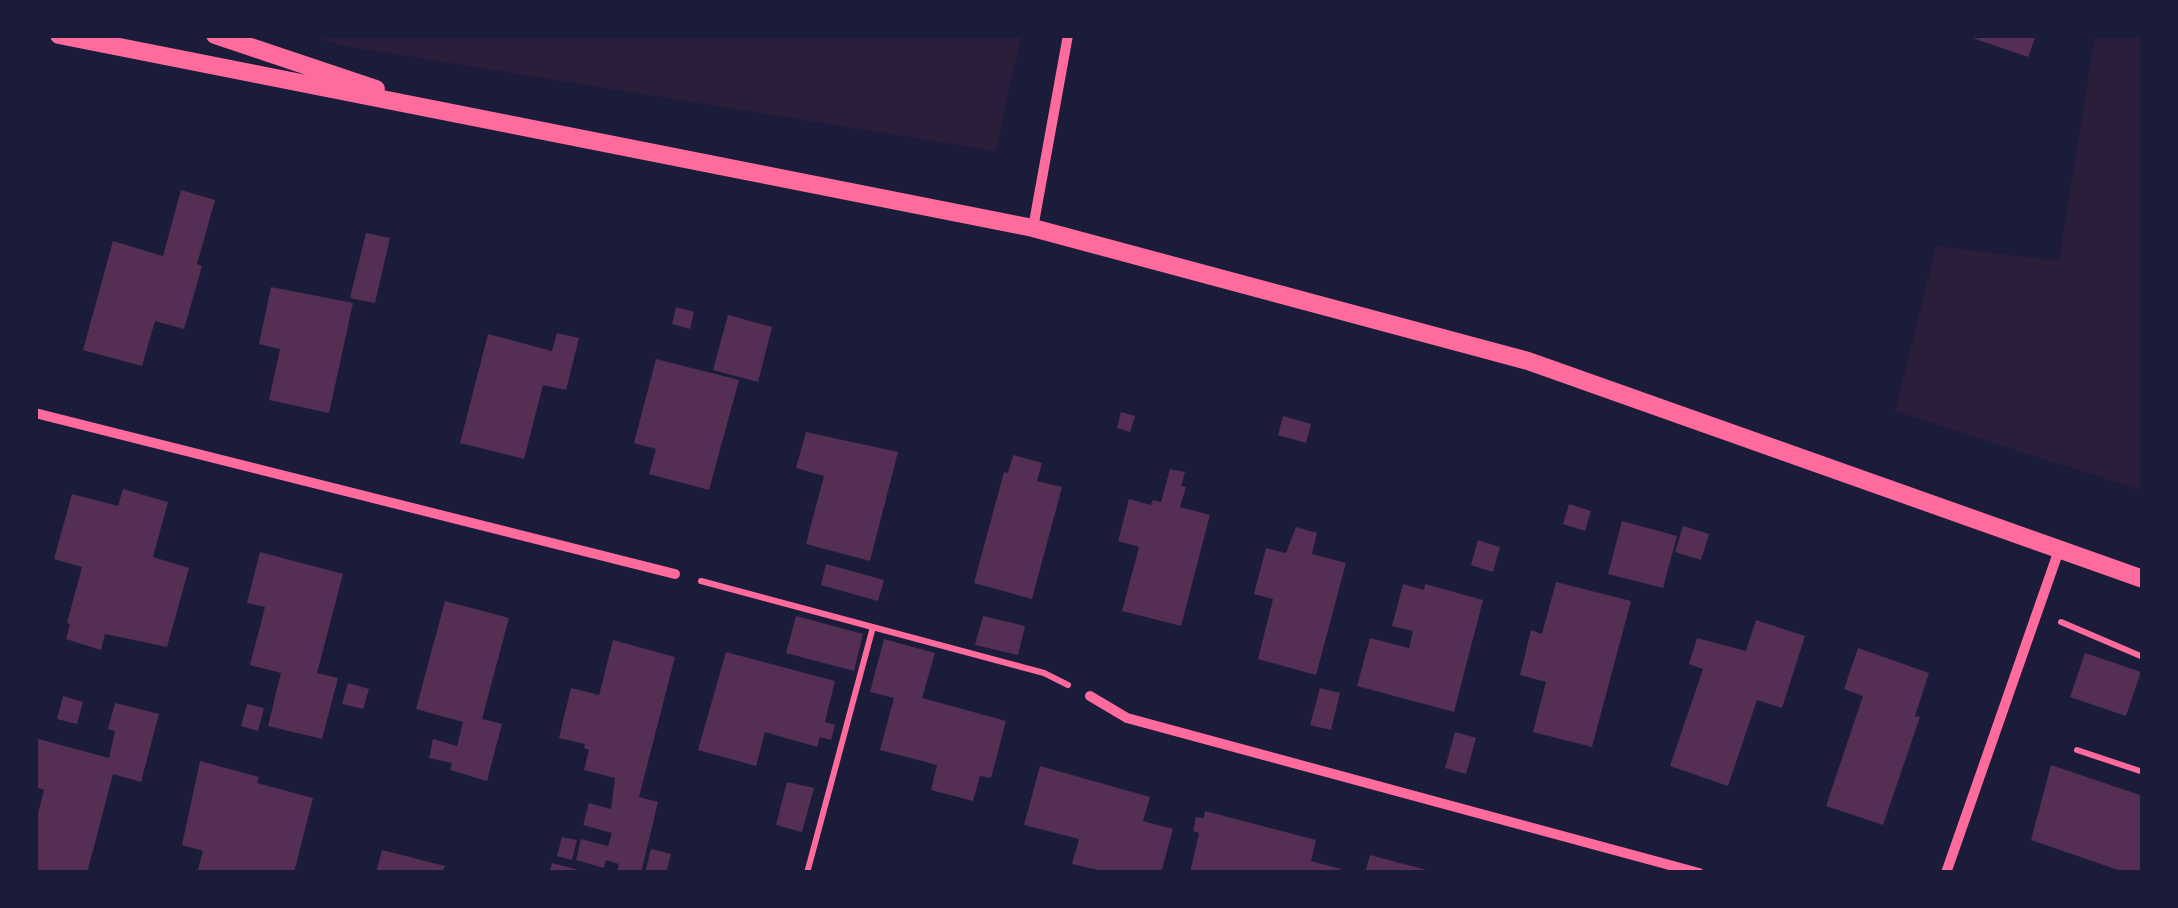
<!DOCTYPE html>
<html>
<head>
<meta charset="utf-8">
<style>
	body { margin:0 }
	#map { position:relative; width:2178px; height:908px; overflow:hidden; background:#1b1b3a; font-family:"Golos Text",sans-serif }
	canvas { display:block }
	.frame { position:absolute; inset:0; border:38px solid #1b1b3a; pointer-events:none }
</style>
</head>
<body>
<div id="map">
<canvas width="2178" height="908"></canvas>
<div class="frame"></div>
</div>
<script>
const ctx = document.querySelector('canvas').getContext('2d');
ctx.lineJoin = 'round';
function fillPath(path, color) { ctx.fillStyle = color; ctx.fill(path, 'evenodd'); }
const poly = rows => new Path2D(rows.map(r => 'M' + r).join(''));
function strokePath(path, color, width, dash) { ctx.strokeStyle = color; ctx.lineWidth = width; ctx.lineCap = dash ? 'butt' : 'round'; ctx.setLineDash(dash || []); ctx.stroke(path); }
const green = poly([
	[312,35,1021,35,996,151,338,45],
	[2095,35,2143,35,2143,491,1895,411,1936,246,2059,261]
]);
const building = poly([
	[1964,35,2036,35,2028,57],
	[181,190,215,200,197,264,202,266,184,329,155,321,142,366,83,350,113,241,163,256],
	[366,233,390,238,375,303,350,298],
	[271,287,353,303,329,413,269,400,280,349,259,344],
	[676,307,694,312,690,329,672,324],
	[728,315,772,327,758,382,713,370],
	[557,333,579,338,566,390,543,385,524,459,460,443,488,334,552,351],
	[656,359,739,380,709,490,649,474,656,449,634,443],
	[1121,412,1135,416,1130,432,1117,428],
	[1283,416,1311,424,1306,443,1278,435],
	[806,432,898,452,870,561,806,544,824,476,796,468],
	[1013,455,1042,463,1037,481,1062,487,1032,599,974,583,1004,472,1008,473],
	[1170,469,1185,472,1181,486,1186,487,1180,507,1210,515,1181,626,1122,611,1139,547,1118,541,1129,499,1151,505,1153,500,1161,502],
	[123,489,168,502,153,557,189,568,167,647,105,634,101,650,66,639,70,624,67,623,82,567,54,559,72,494,118,506],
	[1569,504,1591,511,1585,531,1563,524],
	[1622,521,1677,536,1663,588,1608,574],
	[1683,526,1709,534,1701,560,1675,552],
	[1296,527,1317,533,1312,554,1346,563,1316,675,1258,659,1273,599,1254,594,1266,548,1286,553],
	[1478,540,1500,547,1493,572,1471,565],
	[260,552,343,574,317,673,338,678,322,739,268,726,281,673,250,665,265,607,247,603],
	[826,564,884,580,878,601,821,585],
	[1556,582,1631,601,1592,747,1533,732,1546,682,1520,675,1531,630,1542,634],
	[1403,584,1424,590,1425,584,1483,600,1454,712,1357,686,1370,638,1409,648,1413,631,1392,626],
	[445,601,509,618,482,719,502,724,487,781,450,770,452,763,429,758,433,739,457,746,463,722,416,709],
	[796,616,863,634,854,671,786,653],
	[983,616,1025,626,1018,655,975,645],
	[1756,620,1805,636,1782,708,1757,700,1728,786,1670,766,1703,669,1689,664,1697,638,1746,651],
	[884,639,935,653,922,698,1006,721,991,778,980,776,973,801,931,790,937,765,880,750,894,698,870,692],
	[613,640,675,657,639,797,658,802,641,873,617,873,619,864,606,860,604,868,576,860,581,839,608,846,612,833,583,825,589,803,611,809,615,778,584,770,589,750,584,748,585,744,559,738,571,688,599,695],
	[1858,648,1929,673,1915,716,1920,717,1883,825,1826,806,1863,696,1844,689],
	[726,652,835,681,825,722,835,725,831,740,820,737,817,747,765,732,756,766,698,750],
	[2085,653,2141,672,2126,716,2070,697],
	[348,683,369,689,363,709,342,704],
	[1320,688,1340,693,1331,730,1310,725],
	[63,696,83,702,77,724,57,719],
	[115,703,159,714,141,782,113,774,87,873,49,873,35,869,35,825,44,790,35,787,35,738,109,758,115,731,108,729],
	[247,704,264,708,258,731,241,726],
	[1455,732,1476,738,1466,774,1445,768],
	[200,761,259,777,257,783,313,798,294,873,197,873,203,851,182,845],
	[2051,765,2143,796,2143,873,2127,873,2031,840],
	[1040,766,1150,797,1143,821,1173,829,1161,873,1111,873,1072,864,1079,839,1024,825],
	[787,782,814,788,802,832,776,825],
	[1205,811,1316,840,1311,861,1341,869,1340,873,1190,873,1199,833,1193,831,1196,817,1204,818],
	[562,837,577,840,572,860,557,856],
	[651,849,671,854,666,873,645,873],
	[382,850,445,866,443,870,450,873,376,873],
	[1370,855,1434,872,1434,873,1365,873],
	[552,863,586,872,586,873,549,873]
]);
const path = poly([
	[701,581,1044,673,1068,685],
	[2061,622,2143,657],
	[2077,750,2143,772],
	[807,873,873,627]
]);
const minor = poly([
	[1033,228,1068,35],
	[35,413,675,574],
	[1090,696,1127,718,1699,873],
	[1946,873,2059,550]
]);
const tertiary = poly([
	[59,35,1033,228,1528,361,2143,579],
	[215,35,376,89]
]);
fillPath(green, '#2a1e3b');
fillPath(building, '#542f53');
strokePath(path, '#ff6b9d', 6);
strokePath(minor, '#ff6b9d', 10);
strokePath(tertiary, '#ff6b9d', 18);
</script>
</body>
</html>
